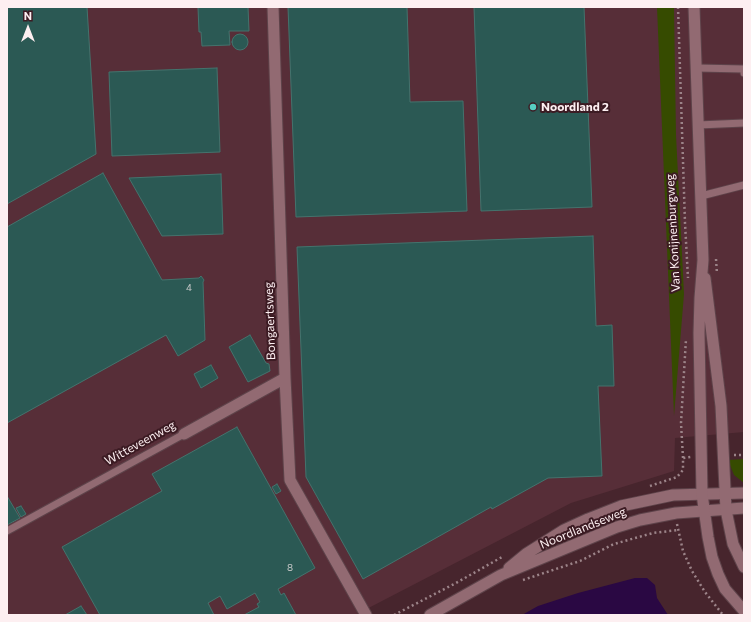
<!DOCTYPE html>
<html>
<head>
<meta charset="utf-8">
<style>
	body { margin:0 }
	#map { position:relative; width:751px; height:622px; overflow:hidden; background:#47252d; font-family:Commissioner,sans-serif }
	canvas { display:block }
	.frame { position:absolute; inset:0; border:8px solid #fdeff1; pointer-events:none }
	.north { position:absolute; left:8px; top:8px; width:40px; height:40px; -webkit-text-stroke:3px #3c1b23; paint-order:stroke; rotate:0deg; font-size:11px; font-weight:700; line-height:16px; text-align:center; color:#fdeff1 }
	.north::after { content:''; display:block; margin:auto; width:14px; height:18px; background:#fdeff1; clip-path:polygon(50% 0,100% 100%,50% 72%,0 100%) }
</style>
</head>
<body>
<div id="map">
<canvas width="751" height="622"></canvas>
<div class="frame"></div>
<div class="north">N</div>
</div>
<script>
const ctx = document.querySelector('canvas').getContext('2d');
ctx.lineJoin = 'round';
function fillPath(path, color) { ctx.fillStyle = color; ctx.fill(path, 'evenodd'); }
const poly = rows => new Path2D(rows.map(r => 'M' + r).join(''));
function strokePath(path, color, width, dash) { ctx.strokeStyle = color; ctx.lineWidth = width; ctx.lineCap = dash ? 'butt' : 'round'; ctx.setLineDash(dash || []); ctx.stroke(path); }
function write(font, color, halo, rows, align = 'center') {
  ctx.font = font + ' Commissioner,sans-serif'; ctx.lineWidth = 4; ctx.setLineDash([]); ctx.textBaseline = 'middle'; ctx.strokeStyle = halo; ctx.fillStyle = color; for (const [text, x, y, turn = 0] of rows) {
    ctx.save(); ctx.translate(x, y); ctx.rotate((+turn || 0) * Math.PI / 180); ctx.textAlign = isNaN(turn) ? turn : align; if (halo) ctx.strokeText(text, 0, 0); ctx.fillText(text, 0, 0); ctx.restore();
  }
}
const built = poly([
	[7,7,744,7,744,432,675,438,674,471,571,503,355,615,7,615]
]);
const green = poly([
	[657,7,674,7,674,10,676,135,684,294,674,416],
	[744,459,744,483,734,475,728,460]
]);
const water = poly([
	[635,578,647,578,655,585,657,598,668,615,522,615,538,606,578,593]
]);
const building = poly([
	[7,7,87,7,96,154,7,204,7,7],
	[198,7,248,7,249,31,229,31,230,45,202,46,201,32,199,32,198,7],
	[288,7,407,7,410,102,463,101,467,211,296,217,288,7],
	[474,7,584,7,592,207,481,211,474,7],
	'232 42a8 8 0 1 1 16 0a8 8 0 1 1-16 0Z',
	[217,68,220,152,112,156,109,72,217,68],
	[103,173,162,280,199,278,201,276,204,280,203,282,205,340,178,356,166,335,7,423,7,227,103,173],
	[221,174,223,234,162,236,129,178,221,174],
	[593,236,596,326,612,325,614,386,598,386,602,476,548,478,492,509,491,507,363,579,306,477,297,247,593,236],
	[250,335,266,363,269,364,270,371,248,382,229,347,250,335],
	[211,365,218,378,201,388,194,374,211,365],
	[237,427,315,568,278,589,281,595,284,593,296,615,244,615,259,607,257,604,260,602,255,593,227,609,220,596,208,603,214,615,100,615,62,547,162,491,152,474,237,427],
	[277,484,281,491,276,494,272,487,277,484],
	[7,496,20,518,7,525,7,496],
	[21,506,26,514,21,517,16,508,21,506],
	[81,606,87,615,65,615,81,606]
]);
const path = poly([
	[678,7,685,223,688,278],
	[716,259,717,274],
	[734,455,744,455],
	[683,458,681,423,686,339],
	[650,486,677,477,683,470,683,458,691,457],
	[677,524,683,551,692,571,705,592,723,615],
	[523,580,580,561,614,544,653,533,678,530],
	[394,615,456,583,502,557]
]);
const service = poly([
	[697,68,744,69,744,73],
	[698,125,744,123],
	[701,196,744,185],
	[7,531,184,434]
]);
const minor = poly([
	[273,7,285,378,290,480,366,615],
	[184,434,285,378],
	[509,568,526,554,564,530,588,519,621,506,673,495,744,493],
	[430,615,501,575,617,527,640,520,676,513,744,508]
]);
const tertiary = poly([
	[694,7,703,260,700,298,699,333,702,494,708,537,712,557,718,574,725,589,744,611],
	[705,278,721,406,726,510,733,544,744,567]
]);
const markers = [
	[533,107,4,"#57cec1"]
];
const numberNames = [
	["4",189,288],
	["8",290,568]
];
const poiNames = [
	["Noordland 2",541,107]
];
const streetNames = [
	["Van Konijnenburgweg",673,233,-93],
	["Bongaertsweg",270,321,-92],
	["Witteveenweg",140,443,-29],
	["Noordlandseweg",583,528,-22]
];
fillPath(built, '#572e38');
fillPath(green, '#364b00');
fillPath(water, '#2a0843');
fillPath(building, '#2b5954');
strokePath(building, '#44736d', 1);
strokePath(service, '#5e434a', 9);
strokePath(minor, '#5e434a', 13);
strokePath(tertiary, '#5e434a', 13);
strokePath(path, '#9c8489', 2.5, [2, 3]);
strokePath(service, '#926a72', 7);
strokePath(minor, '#926a72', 11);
strokePath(tertiary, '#926a72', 11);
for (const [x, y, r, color] of markers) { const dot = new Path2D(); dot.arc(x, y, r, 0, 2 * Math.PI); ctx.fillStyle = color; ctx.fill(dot); strokePath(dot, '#3c1b23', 1.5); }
write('10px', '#c8caca', null, numberNames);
write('bold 12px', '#fdeff1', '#3c1b23', poiNames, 'left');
write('12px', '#fdeff1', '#3c1b23', streetNames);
</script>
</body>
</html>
